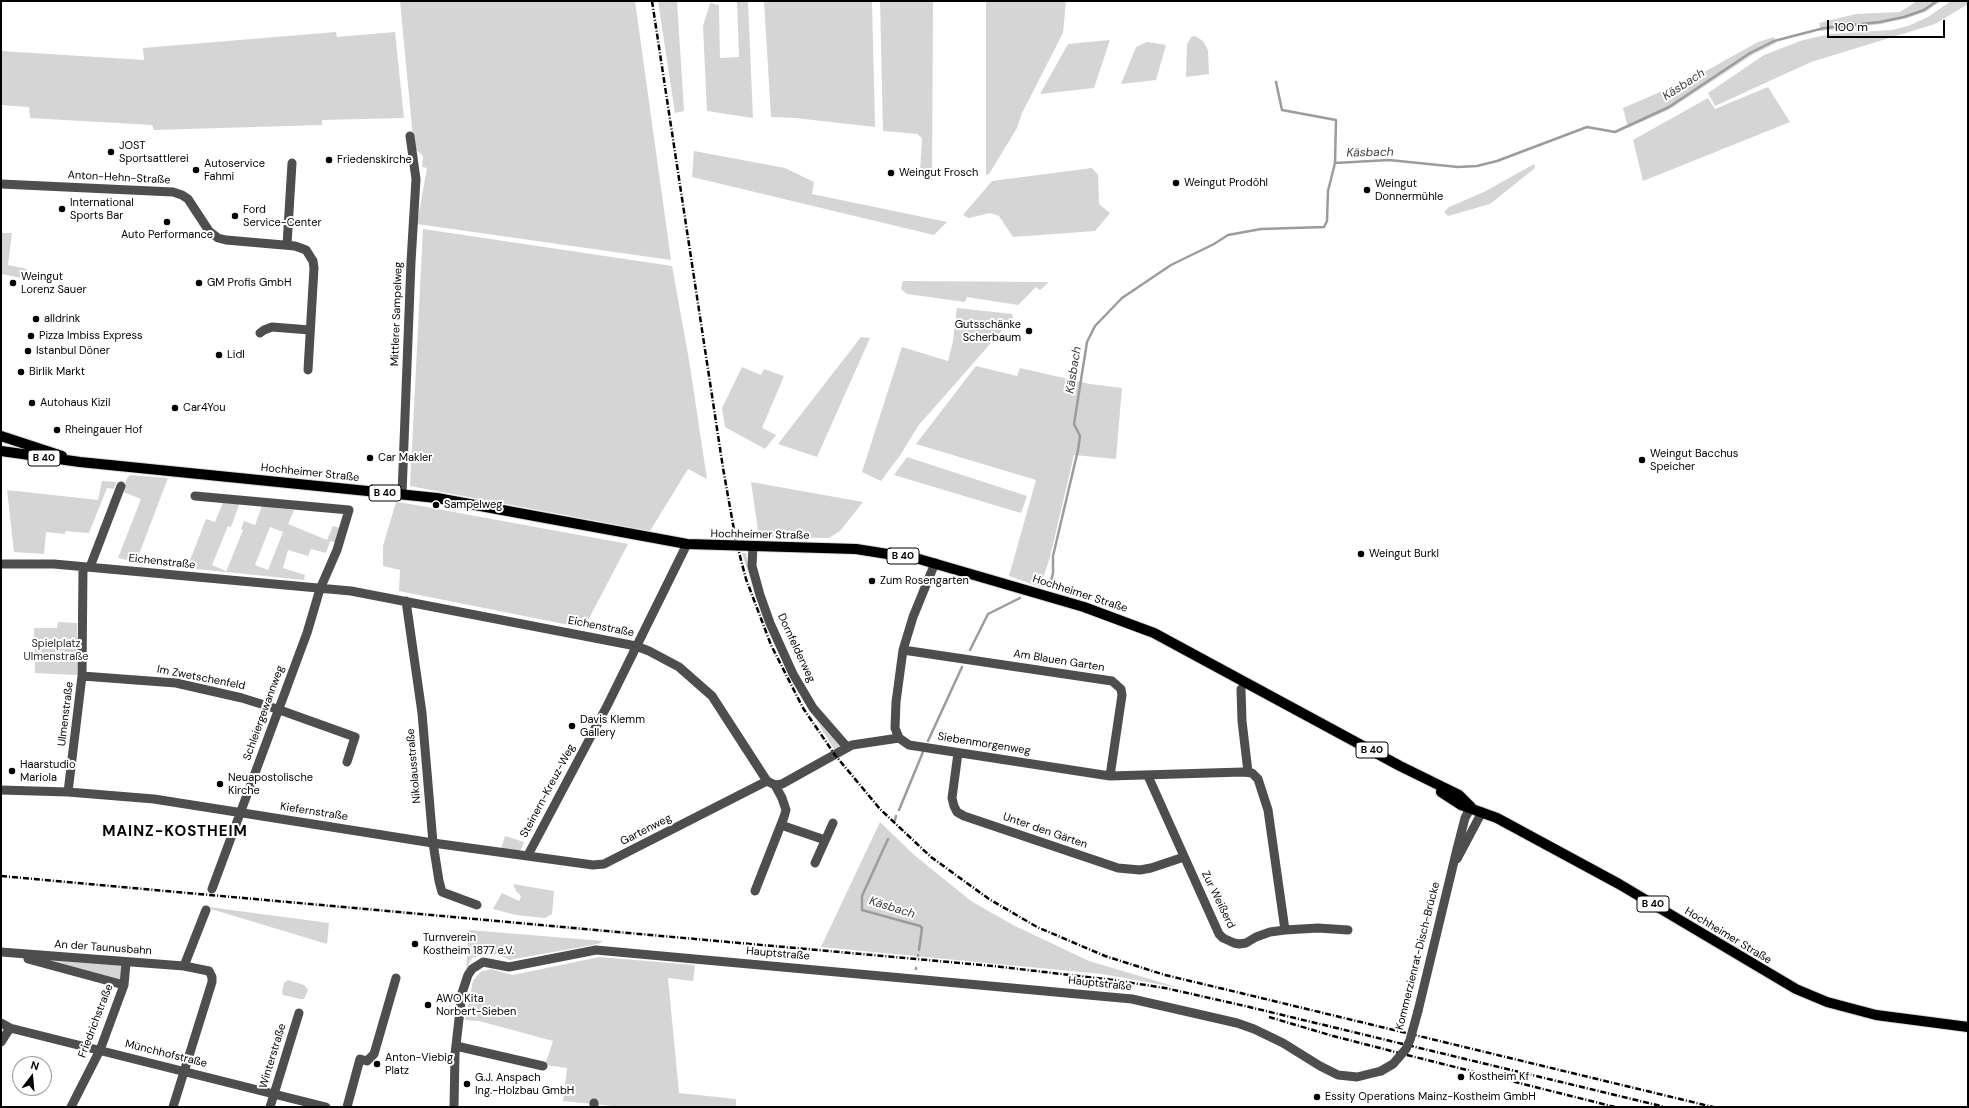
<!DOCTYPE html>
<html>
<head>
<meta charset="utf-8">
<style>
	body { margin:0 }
	#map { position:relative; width:1969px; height:1108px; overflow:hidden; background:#fff; font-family:"DM Sans",sans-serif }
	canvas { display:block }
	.frame { position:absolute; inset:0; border:2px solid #000; pointer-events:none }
	.north { position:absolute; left:12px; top:1056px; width:40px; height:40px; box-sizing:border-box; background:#fff; border:1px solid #999; border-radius:50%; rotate:16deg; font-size:11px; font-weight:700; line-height:16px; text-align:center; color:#000 }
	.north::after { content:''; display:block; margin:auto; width:14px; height:18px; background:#000; clip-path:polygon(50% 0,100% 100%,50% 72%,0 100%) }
	.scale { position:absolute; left:1827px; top:20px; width:118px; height:18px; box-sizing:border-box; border:2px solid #000; border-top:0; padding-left:5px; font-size:12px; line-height:14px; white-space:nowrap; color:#000; -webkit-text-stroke:3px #fff; paint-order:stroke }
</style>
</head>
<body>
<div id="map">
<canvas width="1969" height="1108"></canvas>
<div class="frame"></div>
<div class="north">N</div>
<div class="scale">100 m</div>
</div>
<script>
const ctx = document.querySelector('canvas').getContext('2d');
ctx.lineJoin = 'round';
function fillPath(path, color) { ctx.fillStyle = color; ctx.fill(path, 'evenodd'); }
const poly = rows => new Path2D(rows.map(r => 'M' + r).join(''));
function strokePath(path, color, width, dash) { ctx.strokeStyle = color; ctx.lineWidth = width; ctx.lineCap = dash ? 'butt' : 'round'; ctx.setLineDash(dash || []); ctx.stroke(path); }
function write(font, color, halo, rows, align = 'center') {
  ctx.font = font + ' "DM Sans",sans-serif'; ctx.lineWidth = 4; ctx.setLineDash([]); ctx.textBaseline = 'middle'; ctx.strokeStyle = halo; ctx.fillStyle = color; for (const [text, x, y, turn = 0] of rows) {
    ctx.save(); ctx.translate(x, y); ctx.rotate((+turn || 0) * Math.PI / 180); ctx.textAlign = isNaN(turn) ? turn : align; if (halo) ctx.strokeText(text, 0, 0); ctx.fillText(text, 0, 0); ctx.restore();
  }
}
const green = poly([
	[400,1,635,1,671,260,417,224,427,168,422,167,423,156,414,148],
	[658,1,677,1,684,111,675,113],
	[737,1,748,1,753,118,707,111,703,26,710,3,719,5,720,58,739,57],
	[764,1,872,1,875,127,795,118,771,117],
	[880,1,933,1,932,180,925,179,920,172,922,138,917,134,883,131],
	[986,1,1066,1,1063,33,1022,113,1017,128,989,174,986,175],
	[1917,1,1941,1,1925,12,1907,18,1881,24,1821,31,1819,23,1856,14,1900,12],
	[1951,1,1968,1,1968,4,1935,24,1811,62,1715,106,1708,93,1764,55,1800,41,1830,34,1892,30,1908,26,1928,17],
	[336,32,337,37,395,32,404,118,322,120,322,125,154,130,152,125,30,118,29,107,1,105,1,51,144,60,143,48],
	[1195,36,1203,41,1208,50,1209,74,1186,77,1187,44,1191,37],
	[1774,37,1776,43,1752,55,1670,109,1628,128,1623,108,1697,76,1758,42],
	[1110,40,1094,88,1040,94,1068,44],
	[1147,42,1166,45,1156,80,1121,84,1136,47],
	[1768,87,1790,122,1643,181,1633,140,1708,98,1715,109],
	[694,151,785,168,814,182,812,194,947,222,934,235,692,177],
	[1534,164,1535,168,1490,204,1448,216,1444,212,1449,207,1484,192],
	[1092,168,1098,175,1099,204,1110,213,1095,231,1013,237,999,216,990,213,969,218,963,215,992,181],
	[423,229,672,266,689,360,707,479,688,469,650,531,410,486],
	[1,233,12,233,8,265,27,269,26,279,1,274],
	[903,281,1049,282,1040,290,1036,287,1018,305,967,297,965,302,907,294,901,289],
	[957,308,1012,314,1013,318,918,426,901,454,881,481,862,472,902,347,948,361,953,341],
	[861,337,870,338,817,457,778,444],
	[976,366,1017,376,1020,368,1090,384,1122,388,1116,459,1074,455,1050,557,1040,587,1009,576,1036,480,916,444],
	[742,367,761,375,764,369,784,376,762,428,776,435,765,449,725,427,722,408],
	[907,457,1027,496,1021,513,894,475],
	[130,475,168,478,136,562,118,558,141,499,123,492,127,478],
	[102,481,116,482,114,489,107,488,89,533,65,531,65,534,46,532,44,554,14,552,7,490,98,500],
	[751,482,863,502,840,531,829,538,759,537],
	[224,500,240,502,231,527,228,526,212,565,226,571,225,572,187,568,206,519,215,522],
	[396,502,410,504,628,544,584,628,399,591,400,570,383,566,383,546],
	[262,506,294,510,288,524,327,540,333,526,340,528,336,543,330,541,326,553,311,549,308,556,288,550,283,568,305,575,304,580,226,572,243,530,241,529,244,521,255,525],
	[270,527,283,532,268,570,255,565],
	[742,553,746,553,751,574,787,668,840,742,840,747,835,751,786,669,764,622],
	[58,622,77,623,77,675,35,673,34,628,57,628],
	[880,822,913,854,971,901,1013,925,1089,961,1180,988,1102,974,821,947],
	[505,836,524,842,522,848,519,851,501,849],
	[513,884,554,891,552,914,545,918,516,915,493,909,502,893,519,901,521,896,516,891],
	[201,906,329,923,327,944],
	[469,930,603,941,598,944,509,960,498,954,484,954,472,958,466,969],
	[7,953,126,963,124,985],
	[599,957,695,965,693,981,668,978,679,1093,736,1099,736,1107,623,1107,563,1101,567,1068,545,1065,553,1041,479,1021,465,1020,473,981,480,972,491,969,513,975],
	[288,980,304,985,308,990,304,999,300,999,283,995,282,992,284,983]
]);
const stream = poly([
	[1276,82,1282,110,1336,120,1335,163],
	[1046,586,1051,581,1053,573,1053,556,1078,450,1080,436,1074,424,1087,342,1095,326,1122,298,1171,265,1214,244,1228,235,1261,229,1324,227,1327,221,1328,191,1335,163,1389,160,1458,167,1477,166,1497,161,1587,127,1615,132,1669,107,1750,53,1774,41,1824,28,1880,22,1904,17,1924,10,1937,1],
	[970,650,988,614,1020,598],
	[928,741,962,667],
	[899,810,923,752],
	[895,820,896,816],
	[888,839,862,896,862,910,920,926,922,928,919,950],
	[918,956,918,955],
	[916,969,916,968]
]);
const minor = poly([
	[1,184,173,192,182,195,188,199,209,231,218,238,226,240,295,246,306,250,313,261,314,268,308,370],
	[287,245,292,163],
	[260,333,264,330,272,327,310,330],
	[402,494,411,262,416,179,410,136],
	[195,496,349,510,337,550,320,589,307,633,212,889],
	[753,546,752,566,760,595,770,623,793,674,813,708,847,747],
	[935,563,913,617,903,650,896,702,895,728,899,738,909,745,1110,776,1243,772,1252,773,1258,779,1268,810,1285,930],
	[1,564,54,564,351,591,636,646,649,651,679,667,712,696,767,781,775,785,782,798,786,810,784,817,755,891],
	[90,567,121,486],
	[406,601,422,713,433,843,439,881,442,892,477,905],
	[903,650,1112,681,1121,689,1122,695,1110,776],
	[82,676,176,683,242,698,277,709,355,737,347,762],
	[1241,689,1242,721,1248,772],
	[958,753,952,798,954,806,957,812,964,816,1118,868,1140,870,1151,868,1184,857],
	[1148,776,1219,934,1223,938,1234,943,1239,944,1246,943,1256,937,1270,932,1285,930,1318,928,1348,930],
	[775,785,782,784,852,745,899,738],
	[1,790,68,792,154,799,433,843,593,865,604,864,767,781],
	[68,792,82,676,83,567],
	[781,825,825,840],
	[528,855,607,706,687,544],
	[1457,859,1482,812],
	[815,863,833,823],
	[1,952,184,966,209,971,212,977,212,982,173,1107],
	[28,959,124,985],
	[184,966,206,910],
	[1418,1011,1457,849,1465,818,1471,807],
	[1,1023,10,1028,326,1107],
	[1,1042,10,1028],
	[456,1046,543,1066],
	[71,1107,100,1050,124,985,126,963],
	[270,1107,299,1013],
	[347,1107,360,1059,367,1061,374,1054,396,978],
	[454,1107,455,1054,462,993,468,975,472,969,483,962,509,967,596,950,1132,999,1237,1023,1254,1029,1283,1043,1320,1066,1338,1075,1357,1077,1381,1071],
	[594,1107,594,1103]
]);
const major = poly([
	[1,436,62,456],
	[1,451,80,462,437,498,687,544,856,549,919,559,1084,607,1154,633,1400,766,1459,795,1471,807],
	[1441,792,1461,805,1497,818,1619,884,1796,989,1827,1002,1876,1015,1968,1027]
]);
const rail = poly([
	[652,1,723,468,736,541,746,579,771,645,803,708,835,755,880,809,931,857,989,899,1037,927,1105,956,1165,975,1228,990,1713,1107],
	[1,876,993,966,1113,980,1165,988,1245,1006,1665,1107],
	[1269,1017,1333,1036,1415,1057,1615,1107]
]);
const minorBridge = poly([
	[1381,1071,1393,1064,1406,1049,1410,1040,1418,1011]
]);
const markers = [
	[111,152,4,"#000"],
	[329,160,4,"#000"],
	[196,170,4,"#000"],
	[891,173,4,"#000"],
	[1176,183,4,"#000"],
	[1367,190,4,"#000"],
	[62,209,4,"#000"],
	[235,216,4,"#000"],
	[167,222,4,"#000"],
	[13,283,4,"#000"],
	[199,283,4,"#000"],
	[36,319,4,"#000"],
	[1029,331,4,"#000"],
	[31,336,4,"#000"],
	[28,351,4,"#000"],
	[219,355,4,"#000"],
	[21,372,4,"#000"],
	[32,403,4,"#000"],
	[175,408,4,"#000"],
	[57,430,4,"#000"],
	[370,458,4,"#000"],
	[1642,460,4,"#000"],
	[436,505,4,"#000"],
	[1361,554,4,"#000"],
	[872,581,4,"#000"],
	[572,726,4,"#000"],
	[12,771,4,"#000"],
	[220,784,4,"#000"],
	[415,944,4,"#000"],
	[428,1005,4,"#000"],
	[377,1064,4,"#000"],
	[1461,1077,4,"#000"],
	[467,1084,4,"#000"],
	[1317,1097,4,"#000"]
];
const shields = [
	[44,458,32],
	[385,493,32],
	[903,556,32],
	[1372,750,32],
	[1653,904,32]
];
const shieldNames = [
	["B 40",44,458],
	["B 40",385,493],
	["B 40",903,556],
	["B 40",1372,750],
	["B 40",1653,904]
];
const poiNames = [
	["JOST",119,146],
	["Sportsattlerei",119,159],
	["Friedenskirche",337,160],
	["Autoservice",204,164],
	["Fahmi",204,177],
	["Weingut Frosch",899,173],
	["Weingut Prodöhl",1184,183],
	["Weingut",1375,184],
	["Donnermühle",1375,197],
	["International",70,203],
	["Sports Bar",70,216],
	["Ford",243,210],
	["Service-Center",243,223],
	["Auto Performance",167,235,"center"],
	["Weingut",21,277],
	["Lorenz Sauer",21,290],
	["GM Profis GmbH",207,283],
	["alldrink",44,319],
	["Gutsschänke",1021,325,"right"],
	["Scherbaum",1021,338,"right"],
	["Pizza Imbiss Express",39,336],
	["Istanbul Döner",36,351],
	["Lidl",227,355],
	["Birlik Markt",29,372],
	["Autohaus Kizil",40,403],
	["Car4You",183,408],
	["Rheingauer Hof",65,430],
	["Weingut Bacchus",1650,454],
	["Speicher",1650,467],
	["Car Makler",378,458],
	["Sampelweg",444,505],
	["Weingut Burkl",1369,554],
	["Zum Rosengarten",880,581],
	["Davis Klemm",580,720],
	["Gallery",580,733],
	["Haarstudio",20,765],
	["Mariola",20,778],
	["Neuapostolische",228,778],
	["Kirche",228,791],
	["Turnverein",423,938],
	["Kostheim 1877 e.V.",423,951],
	["AWO Kita",436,999],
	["Norbert-Sieben",436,1012],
	["Anton-Viebig",385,1058],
	["Platz",385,1071],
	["Kostheim Kf",1469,1077],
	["G.J. Anspach",475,1078],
	["Ing.-Holzbau GmbH",475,1091],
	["Essity Operations Mainz-Kostheim GmbH",1325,1097]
];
const streetNames = [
	["Anton-Hehn-Straße",119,178,3],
	["Mittlerer Sampelweg",397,314,-88],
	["Hochheimer Straße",310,473,6],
	["Hochheimer Straße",760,535,1],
	["Eichenstraße",162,562,6],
	["Hochheimer Straße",1080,594,18],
	["Eichenstraße",601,627,11],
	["Dornfelderweg",796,648,65],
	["Am Blauen Garten",1059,661,9],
	["Im Zwetschenfeld",201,678,11],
	["Schleiergewannweg",264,713,-70],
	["Ulmenstraße",66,714,-83],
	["Siebenmorgenweg",984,744,9],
	["Nikolausstraße",414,766,-95],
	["Steinern-Kreuz-Weg",548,791,-62],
	["Kiefernstraße",314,812,9],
	["Gartenweg",646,830,-27],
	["Unter den Gärten",1045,831,19],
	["Zur Weißerd",1218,900,64],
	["Hochheimer Straße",1728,936,31],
	["An der Taunusbahn",103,948,4],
	["Hauptstraße",778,954,5],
	["Kommerzienrat-Disch-Brücke",1418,956,-76],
	["Hauptstraße",1100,984,6],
	["Friedrichstraße",96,1021,-69],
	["Münchhofstraße",166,1054,14],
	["Winterstraße",273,1056,-73]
];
const parkNames = [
	["Spielplatz",56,644],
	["Ulmenstraße",56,657]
];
const waterNames = [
	["Käsbach",1684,85,-33],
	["Käsbach",1370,153,-1],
	["Käsbach",1074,370,-81],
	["Käsbach",892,908,17]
];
const districtNames = [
	["MAINZ-KOSTHEIM",175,832]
];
fillPath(green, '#d5d5d5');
strokePath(stream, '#9c9c9c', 2.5);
strokePath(major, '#dbdbdb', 12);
strokePath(minor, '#4e4e4e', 9);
strokePath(major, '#000', 10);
strokePath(rail, '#000', 2.5, [6, 2, 1, 2]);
strokePath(minorBridge, '#4e4e4e', 9);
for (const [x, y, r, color] of markers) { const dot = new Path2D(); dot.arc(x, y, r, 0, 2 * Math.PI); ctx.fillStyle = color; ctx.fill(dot); strokePath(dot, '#fff', 1.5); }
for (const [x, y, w] of shields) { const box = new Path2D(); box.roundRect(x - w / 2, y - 8, w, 16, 3); ctx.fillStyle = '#fff'; ctx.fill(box); strokePath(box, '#000', 1); }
write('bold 10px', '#000', null, shieldNames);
write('11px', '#000', '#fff', poiNames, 'left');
write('11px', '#000', '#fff', streetNames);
write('11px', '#2c2c2c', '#fff', parkNames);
write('italic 12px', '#3d3d3d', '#fff', waterNames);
ctx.letterSpacing = '1px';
write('bold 15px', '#000', '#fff', districtNames);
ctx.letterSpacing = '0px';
</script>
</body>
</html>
